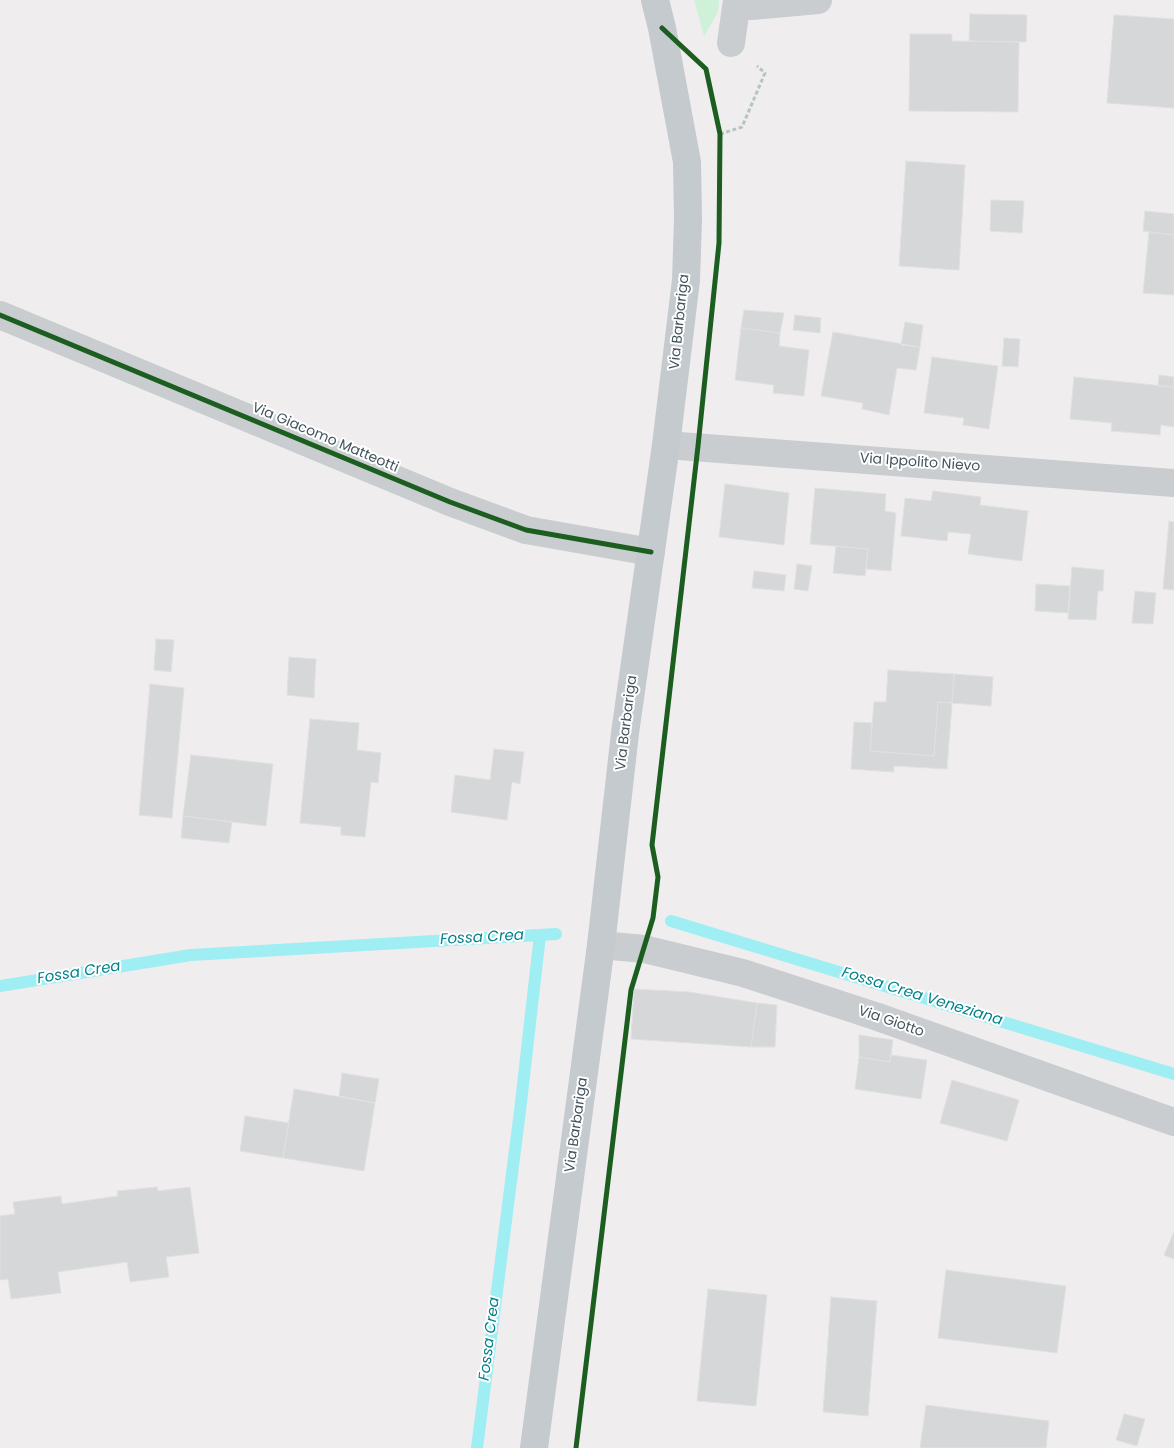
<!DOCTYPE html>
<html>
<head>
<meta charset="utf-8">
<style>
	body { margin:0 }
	canvas { display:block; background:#efedee }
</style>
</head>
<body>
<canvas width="1174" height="1448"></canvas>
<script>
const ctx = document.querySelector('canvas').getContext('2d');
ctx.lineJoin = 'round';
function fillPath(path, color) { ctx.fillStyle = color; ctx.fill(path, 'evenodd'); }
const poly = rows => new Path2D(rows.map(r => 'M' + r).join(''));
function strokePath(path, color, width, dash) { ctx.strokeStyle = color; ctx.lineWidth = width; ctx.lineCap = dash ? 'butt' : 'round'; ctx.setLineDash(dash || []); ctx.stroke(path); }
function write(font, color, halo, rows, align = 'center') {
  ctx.font = font + ' Poppins,sans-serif'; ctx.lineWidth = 4; ctx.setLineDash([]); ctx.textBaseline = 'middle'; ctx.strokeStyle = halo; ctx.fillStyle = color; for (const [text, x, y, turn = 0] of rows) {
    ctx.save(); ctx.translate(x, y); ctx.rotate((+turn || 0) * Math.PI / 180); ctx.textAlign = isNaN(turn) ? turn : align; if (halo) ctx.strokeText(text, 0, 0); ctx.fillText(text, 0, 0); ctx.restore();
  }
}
const green = poly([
	[694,0,719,0,718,12,704,36]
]);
const stream = poly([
	[671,921,1174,1074],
	[0,986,191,955,556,934],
	[477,1448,520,1111,540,935]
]);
const building = poly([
	[970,14,1027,15,1026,42,969,41,970,14],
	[1114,15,1174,19,1174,108,1107,103,1114,15],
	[910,34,952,34,952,41,1019,42,1018,112,909,111,910,34],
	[906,161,965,165,959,270,899,266,906,161],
	[991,200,1024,201,1022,233,990,231,991,200],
	[1145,211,1174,214,1174,235,1143,231,1145,211],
	[1149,232,1174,235,1174,295,1143,293,1149,232],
	[744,310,784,313,780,333,741,328,744,310],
	[795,315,821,318,820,333,793,330,795,315],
	[905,322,923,325,920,347,901,345,905,322],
	[741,328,780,333,779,346,809,350,804,396,773,393,774,385,735,380,741,328],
	[833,332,920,347,916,370,897,368,889,415,862,409,863,403,821,396,833,332],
	[1004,338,1020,339,1018,367,1002,366,1004,338],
	[932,357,998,366,989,429,963,425,964,418,924,413,932,357],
	[1159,375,1174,377,1174,387,1158,386,1159,375],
	[1074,377,1174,387,1174,427,1161,425,1160,435,1111,431,1112,423,1070,419,1074,377],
	[725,484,789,493,784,545,719,537,725,484],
	[815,488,886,494,885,511,896,513,891,571,866,569,868,549,810,544,815,488],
	[933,491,981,497,980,505,1028,511,1022,561,968,554,971,534,948,532,947,541,901,536,905,498,931,501,933,491],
	[1169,521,1174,522,1174,590,1163,589,1169,521],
	[836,546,868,549,865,576,833,573,836,546],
	[797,564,812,566,808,591,794,589,797,564],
	[1072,567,1104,570,1103,591,1098,591,1096,620,1068,619,1072,567],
	[754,571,786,575,784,591,752,588,754,571],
	[1036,584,1070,586,1068,613,1035,611,1036,584],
	[1135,591,1156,593,1153,624,1132,623,1135,591],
	[156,639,174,640,171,672,154,670,156,639],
	[289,657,316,659,314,698,287,695,289,657],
	[888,670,954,674,952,703,938,702,934,756,870,751,874,702,886,702,888,670],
	[954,674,993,677,991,706,952,703,954,674],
	[150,684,184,688,172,818,139,815,150,684],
	[938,702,952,703,947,769,894,766,894,772,851,769,854,722,872,723,870,751,934,756,938,702],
	[310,719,359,723,357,750,381,753,378,783,371,782,365,837,341,835,341,827,300,823,310,719],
	[494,749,524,752,520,784,512,782,507,820,451,812,455,775,490,780,494,749],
	[191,755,273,764,266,826,183,816,191,755],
	[183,816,232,822,229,843,181,838,183,816],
	[634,989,689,992,757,1003,751,1047,631,1039,634,989],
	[757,1003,777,1005,775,1047,751,1047,757,1003],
	[859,1035,893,1040,890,1062,859,1057,859,1035],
	[891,1055,927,1060,921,1099,855,1089,859,1057,890,1062,891,1055],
	[342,1073,379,1079,375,1103,339,1096,342,1073],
	[952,1080,1019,1100,1007,1141,940,1123,952,1080],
	[294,1089,375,1103,364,1171,283,1158,294,1089],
	[245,1116,289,1123,283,1158,240,1151,245,1116],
	[157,1187,158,1191,190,1187,199,1253,166,1257,169,1277,130,1282,127,1262,58,1272,61,1293,11,1299,8,1279,0,1280,0,1216,15,1214,13,1202,61,1196,62,1204,118,1196,117,1191,157,1187],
	[1174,1232,1174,1259,1164,1255,1174,1232],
	[946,1270,1066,1286,1057,1353,938,1338,946,1270],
	[708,1289,767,1295,756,1406,697,1401,708,1289],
	[831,1297,877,1301,868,1416,823,1412,831,1297],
	[926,1405,1049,1421,1046,1448,920,1448,926,1405],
	[1124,1414,1145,1419,1137,1446,1116,1440,1124,1414]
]);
const path = poly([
	[720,134,742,127,765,73,757,66]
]);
const minor = poly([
	[737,5,752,6,818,0],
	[731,43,737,0],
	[0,315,450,502,526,530,651,552],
	[666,445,1174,483],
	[601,945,644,949,743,973,875,1016,1174,1122]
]);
const major = poly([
	[534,1448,601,945,625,733,666,445,686,280,688,219,687,162,662,28,655,0]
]);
const cycleway = poly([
	[0,315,450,502,526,530,651,552],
	[576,1448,631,990,653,918,658,877,652,845,698,446,719,243,720,134,706,69,662,28]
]);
const streetNames = [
	["Via Barbariga",680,322,-84],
	["Via Giacomo Matteotti",325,438,23],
	["Via Ippolito Nievo",920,463,4],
	["Via Barbariga",627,723,-83],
	["Via Giotto",891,1022,19],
	["Via Barbariga",577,1125,-82]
];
const waterNames = [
	["Fossa Crea",482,938,-3],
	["Fossa Crea",79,973,-9],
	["Fossa Crea Veneziana",922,997,17],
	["Fossa Crea",490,1339,-83]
];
fillPath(green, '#cff1d7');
strokePath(stream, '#9eeef4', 12);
fillPath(building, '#d6d7d8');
strokePath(building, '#e0e0e1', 1);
strokePath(path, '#b5c5be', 3, [4, 2.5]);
strokePath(minor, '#c9cdcf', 28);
strokePath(major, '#c4cace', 28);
strokePath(cycleway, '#1b5e20', 5);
write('14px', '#43545d', '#fff', streetNames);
write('italic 15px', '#04818a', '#fff', waterNames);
</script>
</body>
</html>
